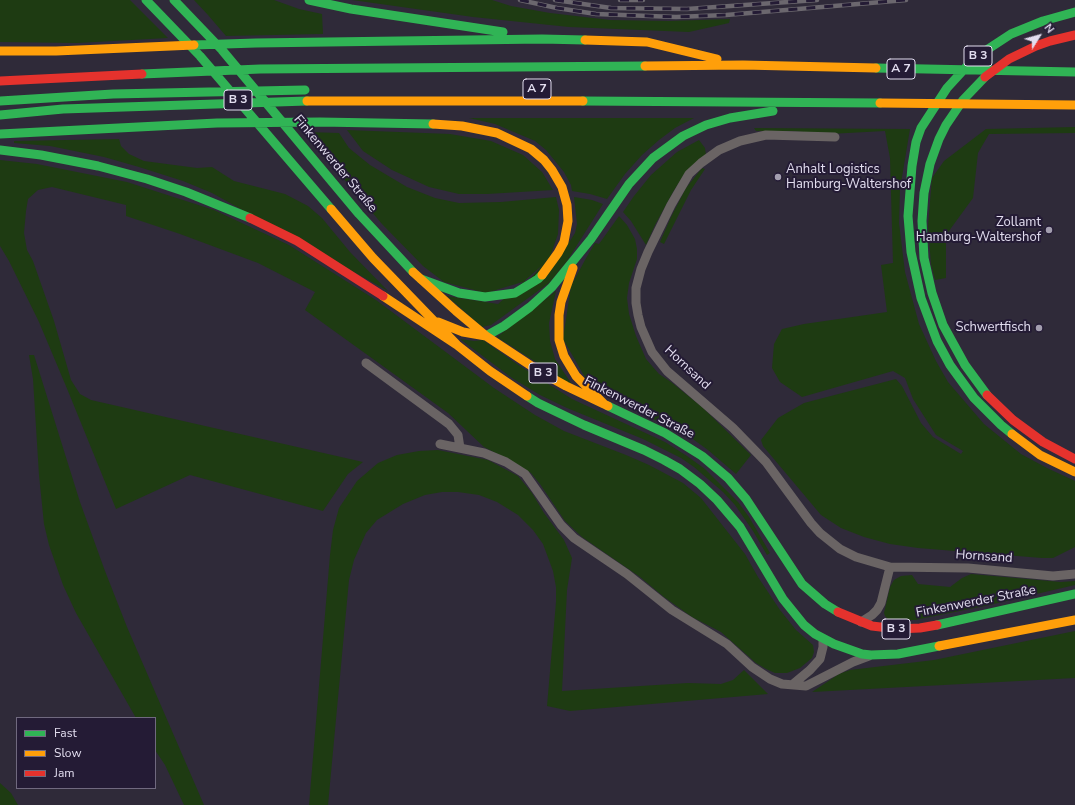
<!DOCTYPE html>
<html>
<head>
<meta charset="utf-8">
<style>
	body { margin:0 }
	#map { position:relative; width:1075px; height:805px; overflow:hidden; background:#2f2a39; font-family:"Nunito Sans",sans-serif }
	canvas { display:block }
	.legend { position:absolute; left:16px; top:717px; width:140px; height:72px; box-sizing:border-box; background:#241b35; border:1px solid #70697f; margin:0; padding:5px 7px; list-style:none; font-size:12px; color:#e2ddef }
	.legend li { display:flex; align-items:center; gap:8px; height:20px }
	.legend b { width:20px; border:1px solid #70697f }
	.north { position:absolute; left:1019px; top:16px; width:40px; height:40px; -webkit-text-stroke:3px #241b35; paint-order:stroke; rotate:53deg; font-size:11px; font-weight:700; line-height:16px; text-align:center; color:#e2ddef }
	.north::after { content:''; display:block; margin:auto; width:14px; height:18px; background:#e2ddef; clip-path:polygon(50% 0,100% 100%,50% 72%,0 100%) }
</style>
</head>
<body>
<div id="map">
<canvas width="1075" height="805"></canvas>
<ul class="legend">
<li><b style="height:5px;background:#30b455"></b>Fast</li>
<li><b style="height:5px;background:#ff9f0a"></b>Slow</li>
<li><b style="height:5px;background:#e5322d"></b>Jam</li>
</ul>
<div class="north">N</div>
</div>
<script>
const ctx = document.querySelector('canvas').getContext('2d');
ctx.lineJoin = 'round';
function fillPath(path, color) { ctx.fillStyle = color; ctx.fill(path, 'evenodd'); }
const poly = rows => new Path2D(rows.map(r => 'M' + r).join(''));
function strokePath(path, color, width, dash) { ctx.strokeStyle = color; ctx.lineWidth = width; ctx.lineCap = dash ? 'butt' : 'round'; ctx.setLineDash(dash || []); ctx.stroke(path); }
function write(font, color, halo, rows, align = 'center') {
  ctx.font = font + ' "Nunito Sans",sans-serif'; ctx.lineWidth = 4; ctx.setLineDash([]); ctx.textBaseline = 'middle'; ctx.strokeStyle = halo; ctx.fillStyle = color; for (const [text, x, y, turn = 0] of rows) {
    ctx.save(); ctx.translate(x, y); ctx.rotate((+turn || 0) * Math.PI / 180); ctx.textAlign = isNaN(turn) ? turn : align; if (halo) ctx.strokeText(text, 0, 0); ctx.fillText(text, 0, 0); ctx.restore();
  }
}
const green = poly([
	[0,0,130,0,168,38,77,43,0,42],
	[194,0,274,0,299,9,322,14,323,34,226,36,208,15],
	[352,0,492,0,511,6,550,13,610,20,669,21,730,19,729,23,689,32,569,27,473,17],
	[469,118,694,118,675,128,659,140,642,155,625,174,607,199,590,194,572,191,571,185,564,172,546,150,535,141,495,124],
	[1075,127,1075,133,989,134,978,153,973,198,946,235,946,278,935,280,931,264,928,226,932,178,944,161,986,129],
	[754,128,910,129,900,189,899,223,905,272,919,324,936,361,948,382,984,424,1021,454,1047,468,1075,481,1075,547,1053,558,1042,558,918,548,890,544,864,537,841,528,821,515,763,446,761,440,778,418,804,403,896,379,902,386,921,423,933,437,961,454,963,451,936,435,913,399,905,378,893,371,802,397,780,382,772,368,774,344,782,329,804,324,887,312,881,265,893,263,890,158,885,131,829,134,791,131,756,131],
	[347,130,450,134,491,141,523,155,542,172,553,190,487,194,459,194,429,187,392,170,363,151],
	[307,132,339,133,349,148,370,165,407,187,435,198,459,203,501,202,556,197,559,210,558,234,550,257,529,280,486,293,444,282,423,266,382,224,326,158],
	[119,139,121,146,129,154,144,161,197,168,212,167,234,181,285,194,308,206,322,218,350,252,388,291,212,193,183,181,139,167,104,157,50,146,14,143,14,141],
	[699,140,705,148,706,155,685,173,673,192,655,225,646,245,631,221,623,212,634,196,651,175,677,152],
	[0,160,37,164,127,182,214,210,289,245,376,300,494,388,535,415,564,431,626,455,649,465,683,483,701,498,745,554,758,577,780,610,796,630,813,645,814,652,812,658,800,668,787,673,775,673,766,669,756,663,721,632,692,617,664,597,640,577,582,537,565,521,540,484,531,473,513,462,484,447,448,413,305,310,315,292,258,263,180,234,126,216,126,205,52,187,38,190,28,199,26,211,24,233,27,250,33,261,54,321,71,380,80,394,91,400,363,462,348,474,323,511,190,475,116,509,68,391,39,322,9,261,0,246],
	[702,168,705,169,691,190,664,244,660,242,671,217,686,188],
	[574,197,592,200,603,204,567,261,549,283,491,325,482,327,447,296,498,304,570,241,575,233,577,224],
	[619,216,627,225,635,239,637,249,637,259,629,283,627,298,629,314,636,336,646,359,659,374,671,382,702,407,751,455,736,474,708,450,690,437,608,397,590,386,563,339,571,286,585,260,595,243,599,244],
	[556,291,549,323,550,341,555,359,573,386,497,337],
	[460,339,474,341,483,340,517,364,572,399,665,442,687,456,705,469,738,502,749,517,770,553,767,555,753,531,735,505,723,492,694,467,681,458,643,439,567,408,540,395,512,378],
	[29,355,34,355,80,502,105,571,127,627,204,805,184,805,165,765,155,750,155,718,136,718,76,613,63,585,49,545,44,524,39,475,33,379],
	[438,450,488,460,518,476,532,493,544,513,564,540,572,558,567,590,562,691,688,683,721,684,733,680,744,670,768,694,570,711,547,706,556,602,556,587,553,571,543,544,533,530,518,515,497,502,479,495,458,492,442,492,425,495,403,504,377,520,366,533,354,560,349,580,328,805,309,805,330,555,333,530,339,508,357,481,378,463,397,455,419,451],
	[971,574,1061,582,1075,581,1075,585,985,606,915,620,894,620,888,619,885,616,884,613,890,587,894,580,901,576,912,575,918,584,950,587,962,578],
	[1075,631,1075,678,812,692,839,674,850,670,934,660],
	[0,783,11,793,18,805,0,805]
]);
const street = poly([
	[835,137,766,135,740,141,719,150,701,163,689,174,671,205,648,252,641,269,636,288,636,303,638,315,641,327,652,352,667,371,733,428,766,462,811,523,820,533,840,549,856,557,890,567,968,568,1053,576,1075,574],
	[366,363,449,424,458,435,460,448],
	[440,444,484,453,506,462,525,474,561,525,574,538,627,574,672,610,727,644,752,667,770,679,782,684,806,686,853,662,869,656],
	[861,622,872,615,877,610,881,603,890,567],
	[792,685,810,670,820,659,823,647,823,639]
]);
const fast = poly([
	[146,0,200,56,331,209],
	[174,0,222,50,359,214,413,272],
	[309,0,351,9,503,32],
	[194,45,256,43,542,39,585,40],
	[876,68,1075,72],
	[142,74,260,69,645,66],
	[985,77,963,100,946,125,939,139,930,164,924,193,922,221,924,258,932,293,943,325,965,365,987,395],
	[0,101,113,94,305,90],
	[583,101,880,103],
	[0,115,63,109,307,101],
	[0,134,217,123,320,122,433,124],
	[0,150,41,155,98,166,147,179,186,192,250,218],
	[421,279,459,293,485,297,515,293,538,279,542,275],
	[486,336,504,326,530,307,552,287,591,239,629,184,653,158,683,136,706,125,730,118,773,111],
	[527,396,538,403,584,425,644,450,664,460,680,469,700,484,717,500,740,527,783,599,804,625,815,634,834,644,862,654,871,655,898,654,939,646],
	[608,406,665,433,702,456,728,478,746,499,802,584,825,604,838,612],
	[1012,434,1001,425,974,398,950,365,937,341,921,298,911,252,908,216,912,166,916,142,921,128,947,88,969,64,982,53,1011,34,1043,21,1075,12],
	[937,625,1075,594]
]);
const slow = poly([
	[585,40,647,42,717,59],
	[0,51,56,51,194,45],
	[645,66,743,65,876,68],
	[307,101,583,101],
	[880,103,1075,105],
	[433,124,462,126,497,133,531,149,544,160,552,170,562,187,567,205,568,221,564,242,558,253,542,275],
	[331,209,373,258,457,345,490,371,527,396],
	[573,268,561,302,559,315,559,340,564,356,576,376,604,404],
	[413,272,456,311,486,336,539,371,566,386,608,406],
	[383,296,457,345],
	[438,322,463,332,486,336],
	[1012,434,1040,455,1075,472],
	[939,646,1075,620]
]);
const jam = poly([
	[985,77,1009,59,1036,46,1050,41,1075,35],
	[0,81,142,74],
	[250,218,297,241,383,296],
	[987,395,1013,420,1043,442,1075,459],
	[838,612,872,626,897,629,920,628,937,625]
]);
const rail = poly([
	[520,0,557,8,596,14,676,17,726,15,906,0],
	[555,0,611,8,687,9,817,0],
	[620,0,643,0]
]);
const markers = [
	[778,177,4,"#a39eaf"],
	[1049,230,4,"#a39eaf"],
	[1039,328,4,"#a39eaf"]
];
const shields = [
	[978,56,28],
	[901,69,28],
	[537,89,28],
	[238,100,28],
	[543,373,28],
	[896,629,28]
];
const shieldNames = [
	["B 3",978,56],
	["A 7",901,69],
	["A 7",537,89],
	["B 3",238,100],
	["B 3",543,373],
	["B 3",896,629]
];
const streetNames = [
	["Finkenwerder Straße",335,164,50],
	["Hornsand",687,368,43],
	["Finkenwerder Straße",639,408,27],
	["Hornsand",984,557,4],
	["Finkenwerder Straße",976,602,-11]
];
const poiNames = [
	["Anhalt Logistics",786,170,"left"],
	["Hamburg-Waltershof",786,185,"left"],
	["Zollamt",1041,223],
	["Hamburg-Waltershof",1041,238],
	["Schwertfisch",1031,328]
];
fillPath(green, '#1e3b12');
strokePath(street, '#6a6464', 9);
strokePath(fast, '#30b455', 9);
strokePath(slow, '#ff9f0a', 9);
strokePath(jam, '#e5322d', 9);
strokePath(rail, '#6b676e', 4.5);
strokePath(rail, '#241b35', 3, [9]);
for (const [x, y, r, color] of markers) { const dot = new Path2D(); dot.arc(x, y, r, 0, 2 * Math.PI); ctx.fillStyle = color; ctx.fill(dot); strokePath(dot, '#241b35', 1.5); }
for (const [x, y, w] of shields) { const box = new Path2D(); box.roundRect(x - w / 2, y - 10, w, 20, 3); ctx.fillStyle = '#241b35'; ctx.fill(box); strokePath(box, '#e2ddef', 1); }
write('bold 12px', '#e2ddef', null, shieldNames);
write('13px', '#e2ddef', '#241b35', streetNames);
write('13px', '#e2ddef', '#241b35', poiNames, 'right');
</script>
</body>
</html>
